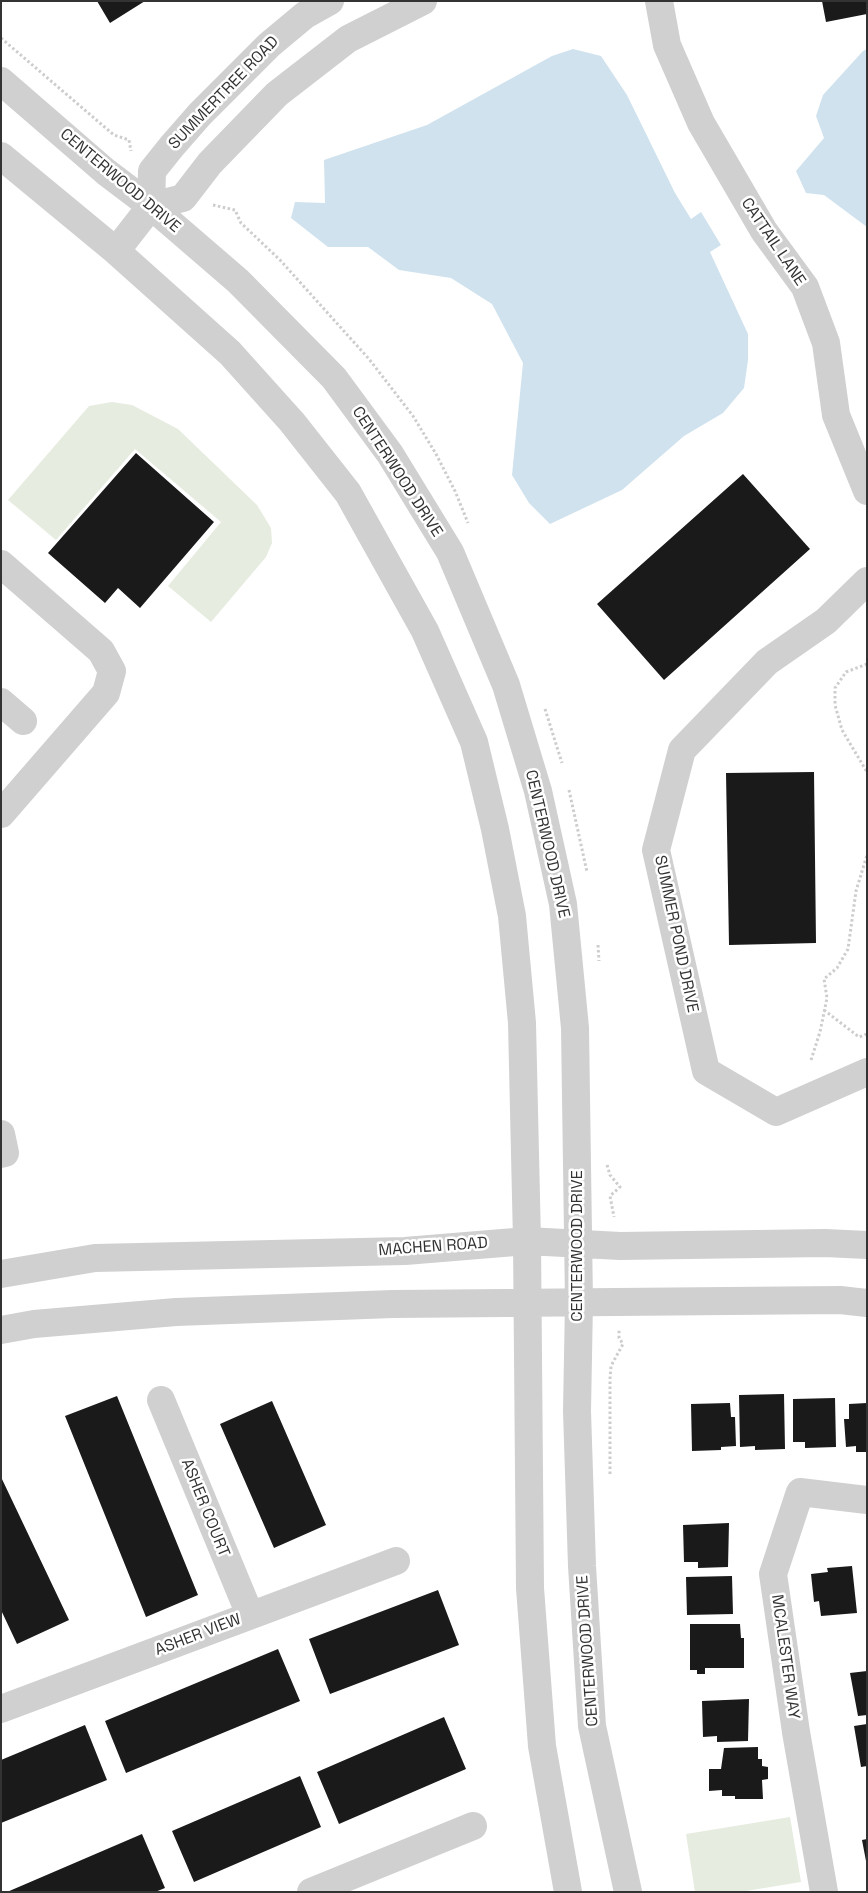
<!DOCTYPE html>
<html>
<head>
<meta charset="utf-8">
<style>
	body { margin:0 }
	#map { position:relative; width:868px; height:1893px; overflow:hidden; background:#fff; font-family:"Space Grotesk",sans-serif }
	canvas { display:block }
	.frame { position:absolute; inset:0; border:2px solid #333; pointer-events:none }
</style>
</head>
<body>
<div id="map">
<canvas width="868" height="1893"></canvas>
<div class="frame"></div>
</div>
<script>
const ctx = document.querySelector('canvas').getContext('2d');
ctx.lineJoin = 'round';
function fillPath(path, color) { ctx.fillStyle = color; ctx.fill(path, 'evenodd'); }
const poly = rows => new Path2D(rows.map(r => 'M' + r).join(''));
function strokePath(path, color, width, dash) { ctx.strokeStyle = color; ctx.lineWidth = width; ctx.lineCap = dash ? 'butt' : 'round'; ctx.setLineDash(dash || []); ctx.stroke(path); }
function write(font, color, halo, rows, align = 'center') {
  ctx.font = font + ' "Space Grotesk",sans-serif'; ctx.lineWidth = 5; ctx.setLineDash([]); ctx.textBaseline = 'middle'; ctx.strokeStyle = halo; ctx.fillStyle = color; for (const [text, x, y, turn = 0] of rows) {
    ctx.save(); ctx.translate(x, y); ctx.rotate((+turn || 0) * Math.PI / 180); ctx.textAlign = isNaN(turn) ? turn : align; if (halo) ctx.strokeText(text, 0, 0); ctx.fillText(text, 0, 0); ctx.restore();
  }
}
const green = poly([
	[112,402,132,405,178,429,257,505,271,528,272,543,266,557,211,622,168,586,221,522,135,449,56,540,8,500,89,406],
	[790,1817,801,1882,740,1892,695,1892,686,1834]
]);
const water = poly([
	[573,49,601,56,627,95,675,193,691,219,701,212,721,245,710,252,748,334,748,360,744,388,723,413,684,436,622,490,550,524,529,503,512,475,523,363,492,304,451,278,399,270,368,247,328,247,291,218,295,202,325,203,324,160,427,125,552,56],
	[867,49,867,227,824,195,806,193,796,171,824,138,816,116,823,95,863,51]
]);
const building = poly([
	[97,1,145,1,110,23],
	[822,1,867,1,867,14,826,22],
	[136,453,214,522,140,608,118,588,105,603,48,553],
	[743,474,810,549,664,680,597,604],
	[814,772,816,943,729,945,726,773],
	[784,1394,785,1449,755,1450,755,1446,740,1447,739,1395],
	[117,1396,198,1595,146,1617,65,1416],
	[835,1398,836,1447,805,1448,805,1442,793,1442,793,1399],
	[272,1401,326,1525,274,1548,220,1424],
	[730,1403,731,1417,735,1417,736,1446,721,1447,721,1450,692,1451,691,1404],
	[867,1403,867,1452,856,1452,856,1446,846,1447,844,1419,849,1419,849,1404],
	[1,1477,69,1620,17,1644,1,1610],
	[729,1523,728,1567,698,1568,698,1562,684,1562,683,1525],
	[852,1566,857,1613,821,1616,819,1601,814,1602,811,1574,828,1572,827,1568],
	[732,1576,733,1614,687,1615,686,1577],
	[438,1590,459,1645,330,1694,309,1639],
	[690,1624,740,1624,741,1638,744,1638,744,1668,705,1668,705,1674,697,1674,697,1670,690,1670],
	[278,1649,300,1701,126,1773,105,1721],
	[867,1671,867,1715,858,1716,850,1673],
	[749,1699,748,1741,717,1742,717,1736,703,1737,702,1701],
	[444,1717,466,1769,339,1824,317,1772],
	[867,1724,867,1766,861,1767,854,1726],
	[85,1725,107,1780,1,1823,1,1760],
	[758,1747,758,1759,762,1759,762,1766,768,1767,768,1779,762,1780,763,1799,735,1799,735,1796,722,1796,722,1790,709,1791,709,1769,721,1769,724,1748],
	[300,1776,321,1827,194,1882,172,1831],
	[142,1834,165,1888,155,1892,7,1892],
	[867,1839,867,1861,866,1861,862,1840]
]);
const path = poly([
	[1,38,101,124,114,135,129,140,131,151],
	[213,205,235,210,241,223,280,260,369,359,413,416,436,454,455,491,468,523],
	[867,664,846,672,835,688,835,705,842,730,867,772],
	[545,709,562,763],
	[569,790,587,872],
	[598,945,599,961],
	[824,1010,859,1037,867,1034],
	[811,1060,820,1032,827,998,824,979,837,968,848,949,856,891,867,855],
	[607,1165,610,1175,620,1187,610,1196,614,1217],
	[610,1474,610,1379,611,1366,623,1344,619,1338,619,1330]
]);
const minor = poly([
	[659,1,667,45,701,123,764,231,805,287,826,343,836,415,867,491],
	[1,81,106,172,151,206,238,281,334,378,390,454,450,552,506,685,538,791,563,904,575,1028,579,1302,577,1411,582,1566,592,1726,628,1892],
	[1,156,116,251,230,353,292,422,348,493,425,631,474,742,495,829,512,916,522,1023,527,1241,530,1588,542,1746,568,1892],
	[151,206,183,198,210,163,277,94,348,39,423,1],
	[116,251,151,206,152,171,172,146,200,114,269,45,305,15,330,1],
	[1,564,101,651,112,671,106,693,1,814],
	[867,581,826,621,767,662,682,750,656,850,706,1071,776,1112,867,1072],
	[1,702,23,721],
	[1,1134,5,1153,1,1154],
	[1,1274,95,1258,405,1251,527,1241,620,1246,825,1243,867,1245],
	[1,1330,34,1324,176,1312,393,1304,840,1300,867,1303],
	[161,1400,250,1615],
	[1,1709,396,1561],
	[311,1892,473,1826],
	[824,1892,796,1732,773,1574,800,1492,867,1500]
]);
const streetNames = [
	["SUMMERTREE ROAD",224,93,-46],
	["CENTERWOOD DRIVE",120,181,40],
	["CATTAIL LANE",773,242,56],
	["CENTERWOOD DRIVE",397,472,57],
	["CENTERWOOD DRIVE",547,844,77],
	["SUMMER POND DRIVE",676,934,78],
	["CENTERWOOD DRIVE",578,1246,-90],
	["MACHEN ROAD",433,1247,-4],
	["ASHER COURT",205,1508,68],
	["ASHER VIEW",198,1635,-21],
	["CENTERWOOD DRIVE",588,1651,-94],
	["MCALESTER WAY",785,1657,82]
];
fillPath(green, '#e6ecdf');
fillPath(water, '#cfe2ee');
fillPath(building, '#1a1a1a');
strokePath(path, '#cdcdcd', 3, [2.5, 2.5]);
strokePath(minor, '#d0d0d0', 28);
write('16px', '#333', '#fff', streetNames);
</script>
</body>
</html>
